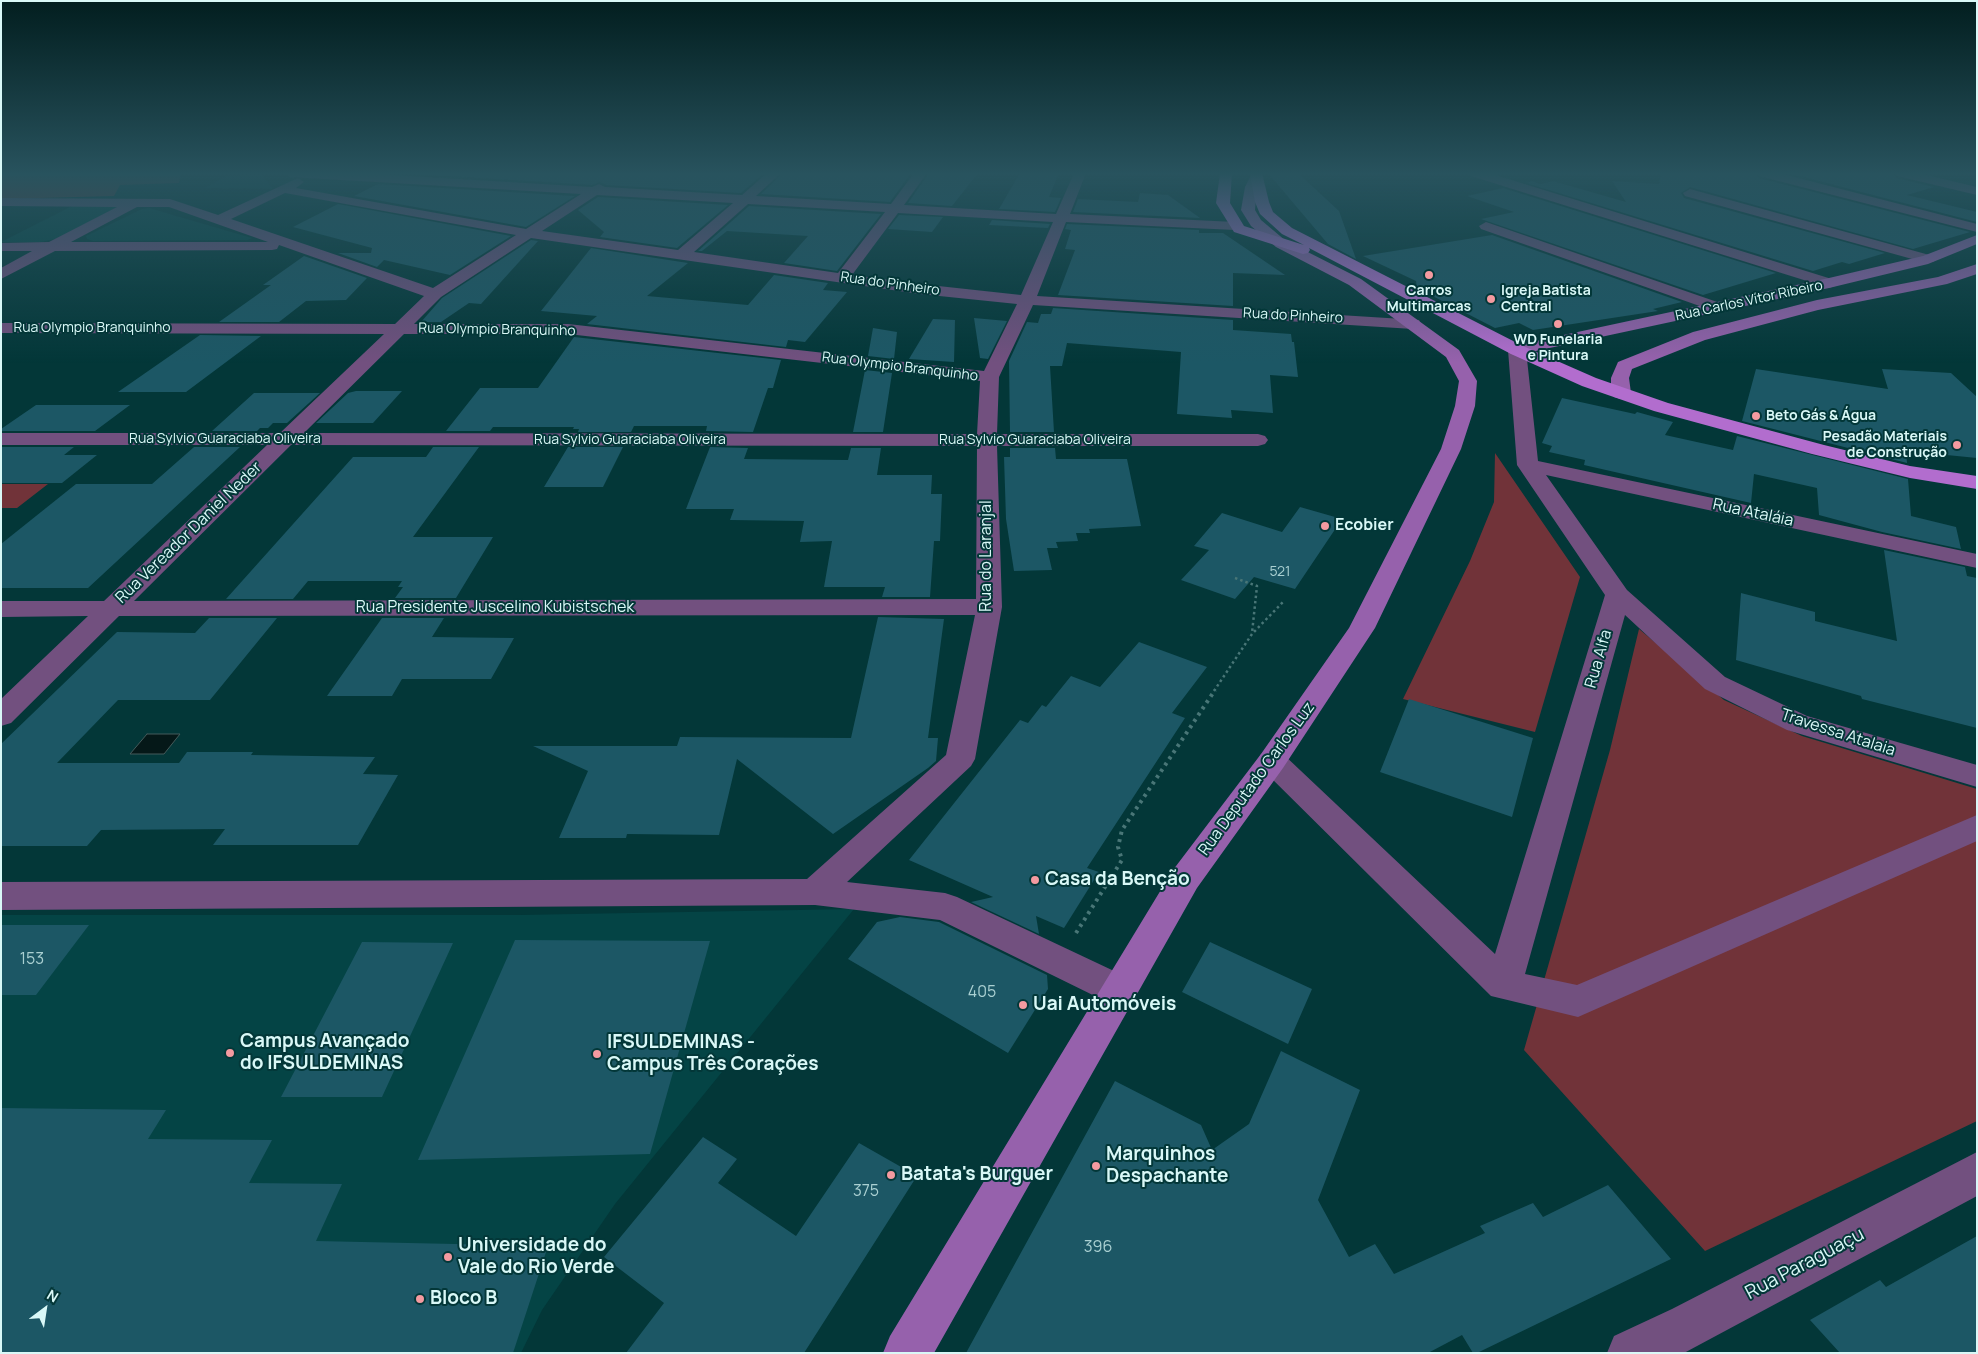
<!DOCTYPE html>
<html>
<head>
<meta charset="utf-8">
<style>
	body { margin:0 }
	#map { position:relative; width:1978px; height:1354px; overflow:hidden; background:#033738; font-family:Manrope,sans-serif }
	canvas { display:block }
	.frame { position:absolute; inset:0; border:2px solid #d9f8f7; pointer-events:none }
	.north { position:absolute; left:20px; top:1284px; width:50px; height:50px; -webkit-text-stroke:4px #033738; paint-order:stroke; rotate:31deg; font-size:14px; font-weight:700; line-height:20px; text-align:center; color:#d9f8f7 }
	.north::after { content:''; display:block; margin:auto; width:18px; height:22px; background:#d9f8f7; clip-path:polygon(50% 0,100% 100%,50% 72%,0 100%) }
</style>
</head>
<body>
<div id="map">
<canvas width="1978" height="1354"></canvas>
<div class="frame"></div>
<div class="north">N</div>
</div>
<script>
const ctx = document.querySelector('canvas').getContext('2d');
ctx.lineJoin = 'round';
function fillPath(path, color) { ctx.fillStyle = color; ctx.fill(path, 'evenodd'); }
const poly = rows => new Path2D(rows.map(r => 'M' + r).join(''));
function strokePath(path, color, width, dash) { ctx.strokeStyle = color; ctx.lineWidth = width; ctx.lineCap = dash ? 'butt' : 'round'; ctx.setLineDash(dash || []); ctx.stroke(path); }
function write(font, color, halo, rows, align = 'center') {
  ctx.font = font + ' Manrope,sans-serif'; ctx.lineWidth = 4; ctx.setLineDash([]); ctx.textBaseline = 'middle'; ctx.strokeStyle = halo; ctx.fillStyle = color; for (const [text, x, y, turn = 0] of rows) {
    ctx.save(); ctx.translate(x, y); ctx.rotate((+turn || 0) * Math.PI / 180); ctx.textAlign = isNaN(turn) ? turn : align; if (halo) ctx.strokeText(text, 0, 0); ctx.fillText(text, 0, 0); ctx.restore();
  }
}
const built = poly([
	[262,175,273,189,205,188,226,176],
	[76,204,113,204,118,207,56,239,40,242,1,242],
	[149,208,252,238,248,240,93,241,87,239,86,236,142,209],
	[854,909,615,1204,542,1310,521,1353,1,1353,1,915,520,915]
]);
const green = poly([
	[1,173,181,173,179,183,120,185,114,196,1,199],
	[1495,453,1580,577,1535,732,1403,699,1470,561,1494,502],
	[1,484,48,484,17,508,1,508],
	[1639,629,1724,700,1802,736,1977,789,1977,1121,1705,1251,1524,1050,1610,750]
]);
const water = poly([
	[147,734,180,734,164,754,130,754,147,734]
]);
const building = poly([
	[400,173,764,173,741,193,606,185,600,182,592,185],
	[783,173,911,173,890,202,761,194],
	[929,173,978,173,952,206,908,203],
	[1020,173,1059,173,1049,197,1061,198,1055,212,999,209],
	[1268,173,1298,173,1339,211,1356,259,1328,244],
	[1661,173,1755,173,1759,178,1970,232,1913,249,1690,187,1681,193,1684,198,1885,253,1849,264,1842,262,1813,271,1526,183,1532,181,1540,184,1553,181,1626,202,1612,181,1659,184],
	[1788,173,1893,173,1897,178,1934,187,1907,195,1977,212,1977,222],
	[378,184,575,196,526,227,354,196],
	[1503,188,1776,273,1703,295,1481,219,1514,212,1467,196],
	[1140,193,1168,195,1200,218,1073,212,1078,199,1138,202],
	[598,197,728,205,677,248,600,237,604,232,578,210],
	[338,204,511,236,450,275,384,260,377,267,338,253,371,253,372,248,293,227],
	[749,206,881,214,837,271,784,263,808,236,727,231,702,251,698,251],
	[899,215,943,217,932,232,888,229],
	[992,220,1050,224,1048,228,989,225],
	[1067,224,1199,230,1199,233,1223,233,1285,275,1233,273,1233,306,1058,295,1075,250,1065,249,1071,230,1065,229],
	[1492,235,1682,302,1653,309,1658,311,1533,330,1519,323,1495,328,1417,288,1416,281,1363,256],
	[531,240,538,241,481,304,469,303,441,322,421,322,442,298],
	[591,248,688,263,647,296,748,305,774,275,828,283,823,290,847,292,805,342,788,340,786,347,587,324,597,316,541,311],
	[304,256,367,278,346,300,306,301,279,322,219,322,271,285,263,285],
	[1053,308,1233,320,1233,330,1291,334,1292,342,1294,342,1298,377,1270,375,1273,413,1231,410,1232,418,1177,414,1181,352,1067,343,1062,366,1050,366,1054,432,1010,432,1009,361,1027,322,1038,323,1041,314,1051,314],
	[974,318,1007,321,988,359,980,358],
	[933,319,955,320,954,362,909,359],
	[873,328,897,332,894,359,868,356],
	[200,335,261,336,186,392,118,392],
	[574,337,781,360,773,388,768,388,753,432,706,431,707,426,634,426,631,432,578,432,579,429,573,429,574,427,493,427,490,431,446,431,480,388,538,388],
	[1756,369,1888,389,1882,369,1951,373,1977,397,1977,458,1906,451,1907,463,1742,421],
	[865,370,892,373,883,432,853,432],
	[356,391,402,391,373,423,316,423,348,393],
	[254,393,320,393,287,423,273,423,268,428,260,428,257,431,212,431],
	[1562,398,1635,414,1637,412,1673,422,1665,435,1733,450,1737,436,1908,479,1911,516,1956,527,1961,549,1882,532,1819,515,1817,488,1754,474,1751,503,1584,465,1585,460,1549,452,1552,446,1542,443],
	[36,405,130,405,95,431,1,431,1,429],
	[1,447,74,447,64,455,97,455,62,483,1,483],
	[194,447,240,447,88,588,1,588,1,544,76,484,152,484],
	[433,447,479,447,413,537,493,537,456,598,395,598,403,587,398,587,402,581,308,581,293,599,226,599,353,457,426,457],
	[568,447,623,447,603,487,544,487],
	[710,447,748,448,744,459,848,460,851,448,881,448,877,475,932,475,931,494,942,494,940,541,934,541,930,597,882,597,885,587,824,587,832,541,800,542,804,521,730,520,734,509,686,509],
	[1010,448,1055,448,1056,459,1127,459,1141,526,1089,529,1090,533,1076,533,1078,541,1056,542,1058,548,1047,548,1052,570,1014,571,1006,519,1004,457,1010,457],
	[1300,507,1342,519,1295,589,1254,577,1235,599,1181,580,1209,550,1194,546,1222,513,1282,532],
	[1884,550,1965,567,1967,576,1977,578,1977,728,1862,699,1861,696,1736,660,1741,593,1815,612,1815,621,1897,641],
	[878,617,944,619,928,738,938,738,936,761,928,768,833,834,737,759,719,835,627,834,626,838,559,838,588,771,533,746,677,746,680,737,851,738],
	[209,618,277,618,210,700,118,700,57,763,179,763,187,752,253,752,251,755,375,757,363,774,398,775,358,845,213,845,225,829,101,830,87,846,1,846,1,744,117,632,195,633],
	[382,618,444,618,432,637,514,638,491,679,402,679,392,696,327,696],
	[1139,642,1207,667,1172,713,1185,718,1087,868,1099,872,1064,928,1036,916,1039,934,971,902,993,897,909,860,1020,720,1028,723,1042,705,1046,707,1071,676,1100,687],
	[1409,699,1533,738,1512,817,1380,772],
	[900,917,939,922,1047,975,1048,989,1008,1053,848,959,877,922],
	[1,925,89,925,36,995,1,995],
	[515,940,710,941,650,1154,418,1160],
	[362,942,453,943,382,1097,281,1097],
	[1210,942,1312,989,1288,1044,1182,992],
	[1281,1051,1360,1090,1318,1200,1349,1257,1375,1244,1394,1274,1485,1233,1480,1226,1533,1203,1543,1217,1608,1185,1671,1259,1477,1353,1473,1353,1462,1335,1428,1353,966,1353,1115,1081,1201,1125,1212,1150,1249,1124],
	[1,1108,166,1110,148,1139,272,1140,249,1183,342,1184,316,1241,548,1246,513,1353,1,1353],
	[703,1137,737,1159,718,1183,796,1236,859,1143,917,1176,804,1353,626,1353,664,1303,604,1257],
	[1977,1236,1977,1353,1840,1353,1810,1320,1880,1280,1886,1287]
]);
const pathFar1 = poly([
	[1235,578,1257,586,1252,633],
	[1214,691,1252,634,1283,602]
]);
const path = poly([
	[1076,933,1122,860,1118,847,1122,830,1215,690]
]);
const street = poly([
	[284,173,360,173,592,187,599,184,605,187,742,195,767,173,781,173,756,196,891,204,914,173,927,173,904,205,1056,214,1074,173,1086,173,1070,214,1235,222,1242,226,1235,230,1066,222,1037,296,1419,320,1421,324,1419,328,1413,329,1033,305,999,377,997,434,1258,434,1265,436,1268,440,1265,444,1258,446,997,446,1002,607,975,759,971,766,847,882,945,893,957,897,1131,979,1136,990,1131,1001,1118,1006,1105,1001,940,920,815,905,1,910,1,882,807,879,946,755,975,615,119,616,11,723,1,726,1,699,88,616,1,617,1,601,104,601,267,445,1,445,1,433,280,433,384,334,1,333,1,323,395,324,424,296,279,245,277,249,272,250,55,251,1,279,1,268,32,251,1,251,1,243,49,242,117,207,2,206,1,198,170,199,218,215,298,178,304,182,296,188,526,229,581,194,290,177,284,173],
	[285,193,516,235,433,288,231,219,285,193],
	[597,195,733,203,678,250,542,231,597,195],
	[748,204,885,212,838,273,694,252,748,204],
	[137,207,169,207,268,242,71,242,137,207],
	[898,213,1053,222,1021,295,920,284,852,275,898,213],
	[531,238,920,294,1017,304,984,371,568,324,414,324,441,297,531,238],
	[404,334,568,334,980,381,977,434,304,433,404,334],
	[291,445,977,446,976,599,134,601,291,445],
	[1469,173,1489,173,1835,280,1837,283,1835,286,1829,288,1823,286,1471,176,1469,173],
	[1757,173,1779,173,1977,224,1977,232,1759,176,1757,173],
	[1895,173,1918,173,1977,187,1977,195,1897,176,1895,173],
	[1690,189,1933,256,1936,259,1933,262,1923,262,1685,196,1683,193,1690,189],
	[1486,222,1723,304,1725,307,1723,310,1711,310,1481,229,1479,226,1486,222],
	[1517,345,1523,346,1526,350,1538,461,1977,554,1977,568,1546,475,1627,590,1725,677,1807,716,1977,765,1977,787,1787,730,1705,689,1625,615,1525,974,1577,985,1977,815,1977,841,1578,1017,1491,996,1261,768,1257,761,1261,754,1272,750,1283,754,1495,954,1605,595,1517,465,1508,350,1511,346,1517,345],
	[1977,1152,1977,1196,1684,1353,1607,1353,1614,1336,1672,1309,1977,1152]
]);
const secondary = poly([
	[1252,173,1260,173,1262,176,1257,187,1255,210,1261,220,1286,241,1361,279,1459,350,1477,381,1475,406,1461,449,1375,628,1283,768,1197,888,934,1353,883,1353,890,1336,1173,870,1261,754,1349,628,1441,449,1455,406,1459,381,1446,357,1349,285,1276,247,1251,226,1241,210,1245,187,1252,173],
	[1977,235,1977,244,1928,264,1829,288,1517,355,1511,354,1508,350,1511,346,1517,345,1829,278,1923,256,1977,235],
	[1977,264,1977,274,1947,284,1818,310,1705,340,1632,369,1629,378,1631,393,1628,397,1621,399,1614,397,1611,393,1611,378,1618,362,1693,332,1817,300,1938,277,1977,264]
]);
const primary = poly([
	[1220,173,1232,173,1230,203,1244,226,1304,245,1282,234,1260,214,1255,202,1250,173,1262,173,1269,202,1273,212,1292,228,1523,346,1596,378,1668,403,1824,445,1910,466,1977,476,1977,489,1910,478,1812,454,1654,411,1582,386,1511,354,1309,248,1310,250,1308,253,1303,254,1234,232,1216,203,1220,173]
]);
const markers = [
	[1429,275,5,"#f49aa0"],
	[1491,299,5,"#f49aa0"],
	[1558,324,5,"#f49aa0"],
	[1756,416,5,"#f49aa0"],
	[1957,445,5,"#f49aa0"],
	[1325,526,5,"#f49aa0"],
	[1035,880,5,"#f49aa0"],
	[1023,1005,5,"#f49aa0"],
	[230,1053,5,"#f49aa0"],
	[597,1054,5,"#f49aa0"],
	[1096,1166,5,"#f49aa0"],
	[891,1175,5,"#f49aa0"],
	[448,1257,5,"#f49aa0"],
	[420,1299,5,"#f49aa0"]
];
const farStreetnames = [
	["Rua do Pinheiro",890,284,8],
	["Rua Carlos Vítor Ribeiro",1749,301,-12],
	["Rua do Pinheiro",1293,316,3],
	["Rua Olympio Branquinho",92,328],
	["Rua Olympio Branquinho",497,330,1],
	["Rua Olympio Branquinho",900,367,7],
	["Rua Sylvio Guaraciaba Oliveira",225,439],
	["Rua Sylvio Guaraciaba Oliveira",630,440],
	["Rua Sylvio Guaraciaba Oliveira",1035,440]
];
const farPoinames = [
	["Carros",1429,291],
	["Multimarcas",1429,307],
	["Igreja Batista",1501,291,"left"],
	["Central",1501,307,"left"],
	["WD Funelaria",1558,340],
	["e Pintura",1558,356],
	["Beto Gás & Água",1766,416,"left"],
	["Pesadão Materiais",1947,437,"right"],
	["de Construção",1947,453,"right"]
];
const numberNames = [
	["521",1280,572]
];
const streetNames = [
	["Rua Ataláia",1753,513,12],
	["Rua Vereador Daniel Neder",189,533,-44],
	["Rua do Laranjal",987,556,-90],
	["Rua Presidente Juscelino Kubistschek",495,608],
	["Rua Alfa",1599,659,-74],
	["Travessa Atalaia",1838,733,18],
	["Rua Deputado Carlos Luz",1257,779,-54]
];
const poiNames = [
	["Ecobier",1335,526]
];
const nearNumbernames = [
	["153",32,960],
	["405",982,993],
	["375",866,1192],
	["396",1098,1248]
];
const nearPoinames = [
	["Casa da Benção",1045,880],
	["Uai Automóveis",1033,1005],
	["Campus Avançado",240,1042],
	["do IFSULDEMINAS",240,1064],
	["IFSULDEMINAS -",607,1043],
	["Campus Três Corações",607,1065],
	["Marquinhos",1106,1155],
	["Despachante",1106,1177],
	["Batata's Burguer",901,1175],
	["Universidade do",458,1246],
	["Vale do Rio Verde",458,1268],
	["Bloco B",430,1299]
];
const nearStreetnames = [
	["Rua Paraguaçu",1805,1264,-28]
];
fillPath(built, '#044445');
fillPath(green, '#713339');
fillPath(water, '#051818');
strokePath(water, '#455b5b', 1);
fillPath(building, '#1c5765');
strokePath(pathFar1, '#497677', 2.5, [2.5, 3]);
strokePath(path, '#497677', 4, [3, 4.5]);
fillPath(street, '#72507f');
fillPath(secondary, '#9661ac');
fillPath(primary, '#b26dce');
const sky = ctx.createLinearGradient(0, 0, 0, 363);
sky.addColorStop(0, '#021e1f');
sky.addColorStop(0.48, '#28535e');
sky.addColorStop(1, '#28535e00');
ctx.fillStyle = sky;
ctx.fillRect(0, 0, 1978, 363);
for (const [x, y, r, color] of markers) { const dot = new Path2D(); dot.arc(x, y, r, 0, 2 * Math.PI); ctx.fillStyle = color; ctx.fill(dot); strokePath(dot, '#033738', 2); }
write('14px', '#d9f8f7', '#033738', farStreetnames);
write('bold 14px', '#d9f8f7', '#033738', farPoinames);
write('14px', '#aad0d2', null, numberNames);
write('16px', '#d9f8f7', '#033738', streetNames);
write('bold 16px', '#d9f8f7', '#033738', poiNames, 'left');
write('16px', '#aad0d2', null, nearNumbernames);
write('bold 19px', '#d9f8f7', '#033738', nearPoinames, 'left');
write('19px', '#d9f8f7', '#033738', nearStreetnames);
</script>
</body>
</html>
